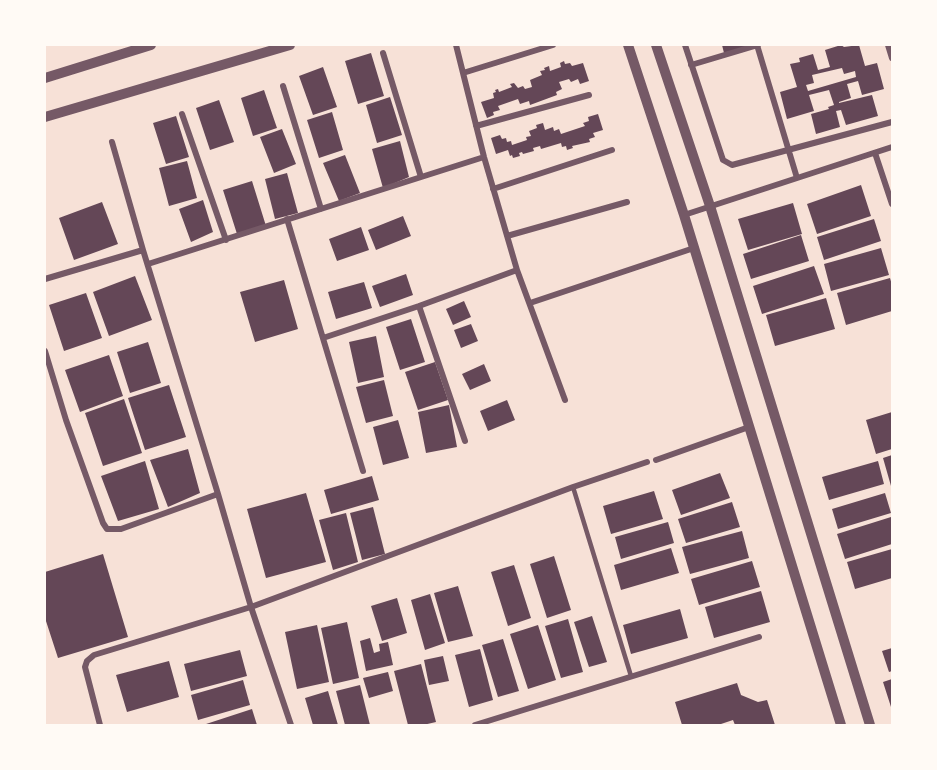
<!DOCTYPE html>
<html>
<head>
<meta charset="utf-8">
<style>
	body { margin:0 }
	#map { position:relative; width:937px; height:770px; overflow:hidden; background:#f7e1d7; font-family:Commissioner,sans-serif }
	canvas { display:block }
	.frame { position:absolute; inset:0; border:46px solid #fffaf5; pointer-events:none }
</style>
</head>
<body>
<div id="map">
<canvas width="937" height="770"></canvas>
<div class="frame"></div>
</div>
<script>
const ctx = document.querySelector('canvas').getContext('2d');
ctx.lineJoin = 'round';
function fillPath(path, color) { ctx.fillStyle = color; ctx.fill(path, 'evenodd'); }
const poly = rows => new Path2D(rows.map(r => 'M' + r).join(''));
function strokePath(path, color, width, dash) { ctx.strokeStyle = color; ctx.lineWidth = width; ctx.lineCap = dash ? 'butt' : 'round'; ctx.setLineDash(dash || []); ctx.stroke(path); }
const building = poly([
	[722,45,751,45,724,53],
	[841,45,844,47,859,45,865,66,877,63,884,89,862,95,858,81,847,84,851,98,839,102,839,103,872,95,878,116,846,125,841,110,836,111,840,127,816,134,811,114,829,109,828,107,834,105,829,90,809,95,814,111,787,119,780,92,797,87,790,64,800,62,799,58,813,54,818,70,830,67,825,50],
	[842,68,844,74,855,71,856,77,808,91,806,85,814,83,812,75],
	[371,53,384,96,358,104,345,61],
	[564,61,565,64,570,63,572,66,583,63,589,81,580,84,578,79,571,82,569,79,559,82,562,89,556,92,557,95,530,105,529,101,520,104,518,99,498,106,500,110,493,112,494,115,487,118,481,102,494,98,493,93,496,92,495,90,498,89,499,92,512,87,510,84,514,83,518,88,523,86,525,89,532,87,530,80,542,75,540,71,545,70,544,68,549,66,550,71,561,67,560,63],
	[323,67,337,107,313,115,299,76],
	[264,90,277,128,253,136,241,98],
	[390,97,402,135,377,143,366,105],
	[219,100,234,142,210,150,196,108],
	[332,112,343,150,319,158,307,120],
	[598,114,603,130,593,133,595,137,589,139,590,142,572,146,573,148,567,150,566,146,562,147,561,143,541,149,540,146,533,148,534,151,523,154,522,152,519,153,520,156,513,158,512,155,510,156,508,150,496,154,491,138,500,135,502,139,506,138,507,142,511,141,512,145,527,140,526,137,531,136,529,131,537,128,536,125,543,123,545,130,553,127,554,131,559,129,561,134,585,126,583,123,589,121,588,117],
	[176,116,189,157,166,164,153,123],
	[282,129,296,164,274,173,260,137],
	[400,141,409,177,383,188,372,149],
	[345,155,360,193,339,201,323,163],
	[187,161,197,198,169,206,159,168],
	[287,173,298,213,275,219,265,179],
	[252,181,266,226,237,234,223,190],
	[861,185,871,216,817,234,807,204],
	[203,200,213,232,191,242,179,209],
	[102,202,118,244,74,260,59,218],
	[793,203,802,234,748,250,738,219],
	[403,216,411,236,376,250,368,230],
	[874,219,881,241,824,260,817,237],
	[361,227,369,250,337,261,329,239],
	[801,235,809,261,751,279,743,254],
	[881,248,889,275,831,291,824,264],
	[814,266,824,294,762,314,753,286],
	[406,274,413,295,380,307,372,286],
	[135,276,152,320,109,336,93,292],
	[890,278,892,285,892,311,846,325,837,293],
	[284,280,298,329,255,342,240,292],
	[364,282,372,308,336,319,328,292],
	[86,293,102,338,64,351,49,305],
	[826,298,835,329,775,346,766,315],
	[464,301,471,317,453,325,446,309],
	[411,319,425,362,400,370,386,327],
	[471,324,478,341,461,348,454,330],
	[376,336,384,377,358,383,349,342],
	[148,342,161,383,130,393,117,352],
	[109,355,123,396,80,412,65,370],
	[435,362,448,400,418,410,405,372],
	[484,364,491,381,470,390,462,374],
	[384,380,393,416,366,423,356,387],
	[169,385,186,437,145,450,128,398],
	[124,399,142,453,103,466,85,413],
	[507,400,515,420,488,431,480,411],
	[449,405,457,447,426,453,418,412],
	[892,412,892,449,876,454,866,420],
	[398,420,409,458,383,465,373,427],
	[188,449,200,493,168,507,150,460],
	[892,455,892,486,891,486,883,458],
	[145,461,159,509,118,521,101,476],
	[878,461,884,484,829,500,822,477],
	[720,473,730,498,681,515,672,490],
	[372,476,379,500,331,514,324,490],
	[654,491,663,519,611,534,603,506],
	[306,493,326,562,266,578,247,509],
	[885,493,891,513,838,529,832,509],
	[732,502,740,527,686,543,678,519],
	[373,507,385,554,362,560,350,513],
	[346,513,358,562,333,570,319,520],
	[891,517,892,544,845,559,837,534],
	[668,522,674,543,621,559,615,537],
	[742,531,749,558,690,574,682,547],
	[671,548,679,573,621,590,614,565],
	[892,549,892,578,855,589,847,562],
	[103,554,128,637,58,658,45,618,45,572],
	[554,556,571,610,547,618,530,564],
	[752,561,760,587,699,605,691,579],
	[514,565,531,618,508,626,491,572],
	[458,586,473,636,448,642,434,593],
	[761,591,770,622,714,638,705,607],
	[430,594,445,643,425,650,411,600],
	[397,598,407,633,382,641,371,606],
	[680,609,688,638,631,654,623,625],
	[592,616,607,662,589,667,574,622],
	[568,619,583,672,561,678,545,626],
	[347,622,359,678,333,684,321,628],
	[317,625,329,682,297,689,285,632],
	[538,625,556,680,528,689,510,634],
	[370,638,374,653,380,651,379,644,388,642,393,665,366,671,360,641],
	[503,639,519,691,498,697,482,645],
	[892,648,892,671,889,672,882,651],
	[480,649,493,700,469,707,455,655],
	[240,650,247,676,191,691,184,664],
	[443,656,449,681,429,685,424,660],
	[169,661,179,697,127,712,116,675],
	[421,664,436,722,423,725,408,725,394,671],
	[388,672,393,691,369,698,363,678],
	[892,679,892,707,891,707,883,682],
	[243,680,250,705,198,720,191,695],
	[737,683,741,695,758,702,767,700,775,725,735,725,733,720,718,725,682,725,675,702],
	[360,685,370,725,345,725,336,691],
	[328,691,338,725,313,725,305,698],
	[252,709,257,725,203,725]
]);
const service = poly([
	[573,487,631,676]
]);
const minor = poly([
	[456,45,484,157,517,270,565,400],
	[685,45,723,160,732,165,892,122],
	[757,45,797,178],
	[888,45,892,58],
	[383,53,421,177],
	[691,65,758,45],
	[463,73,553,45],
	[283,86,321,209],
	[182,114,226,240],
	[476,126,589,95],
	[112,142,143,250,218,494,251,607,291,725],
	[875,153,892,204],
	[493,189,612,150],
	[684,215,892,147],
	[287,219,363,471],
	[507,236,627,202],
	[148,264,484,157],
	[45,279,143,250],
	[530,303,694,248],
	[419,306,465,441],
	[323,338,419,306,517,270],
	[45,351,66,420,103,523,107,529,121,529,218,494],
	[656,460,749,427],
	[100,725,85,667,87,661,94,655,251,607,573,487,647,462],
	[475,725,759,637]
]);
const tertiary = poly([
	[628,45,684,215,841,725],
	[656,45,710,206,870,725],
	[45,78,151,45],
	[45,117,290,45]
]);
fillPath(building, '#644757');
strokePath(service, '#755966', 4.5);
strokePath(minor, '#755966', 6);
strokePath(tertiary, '#755966', 10);
</script>
</body>
</html>
